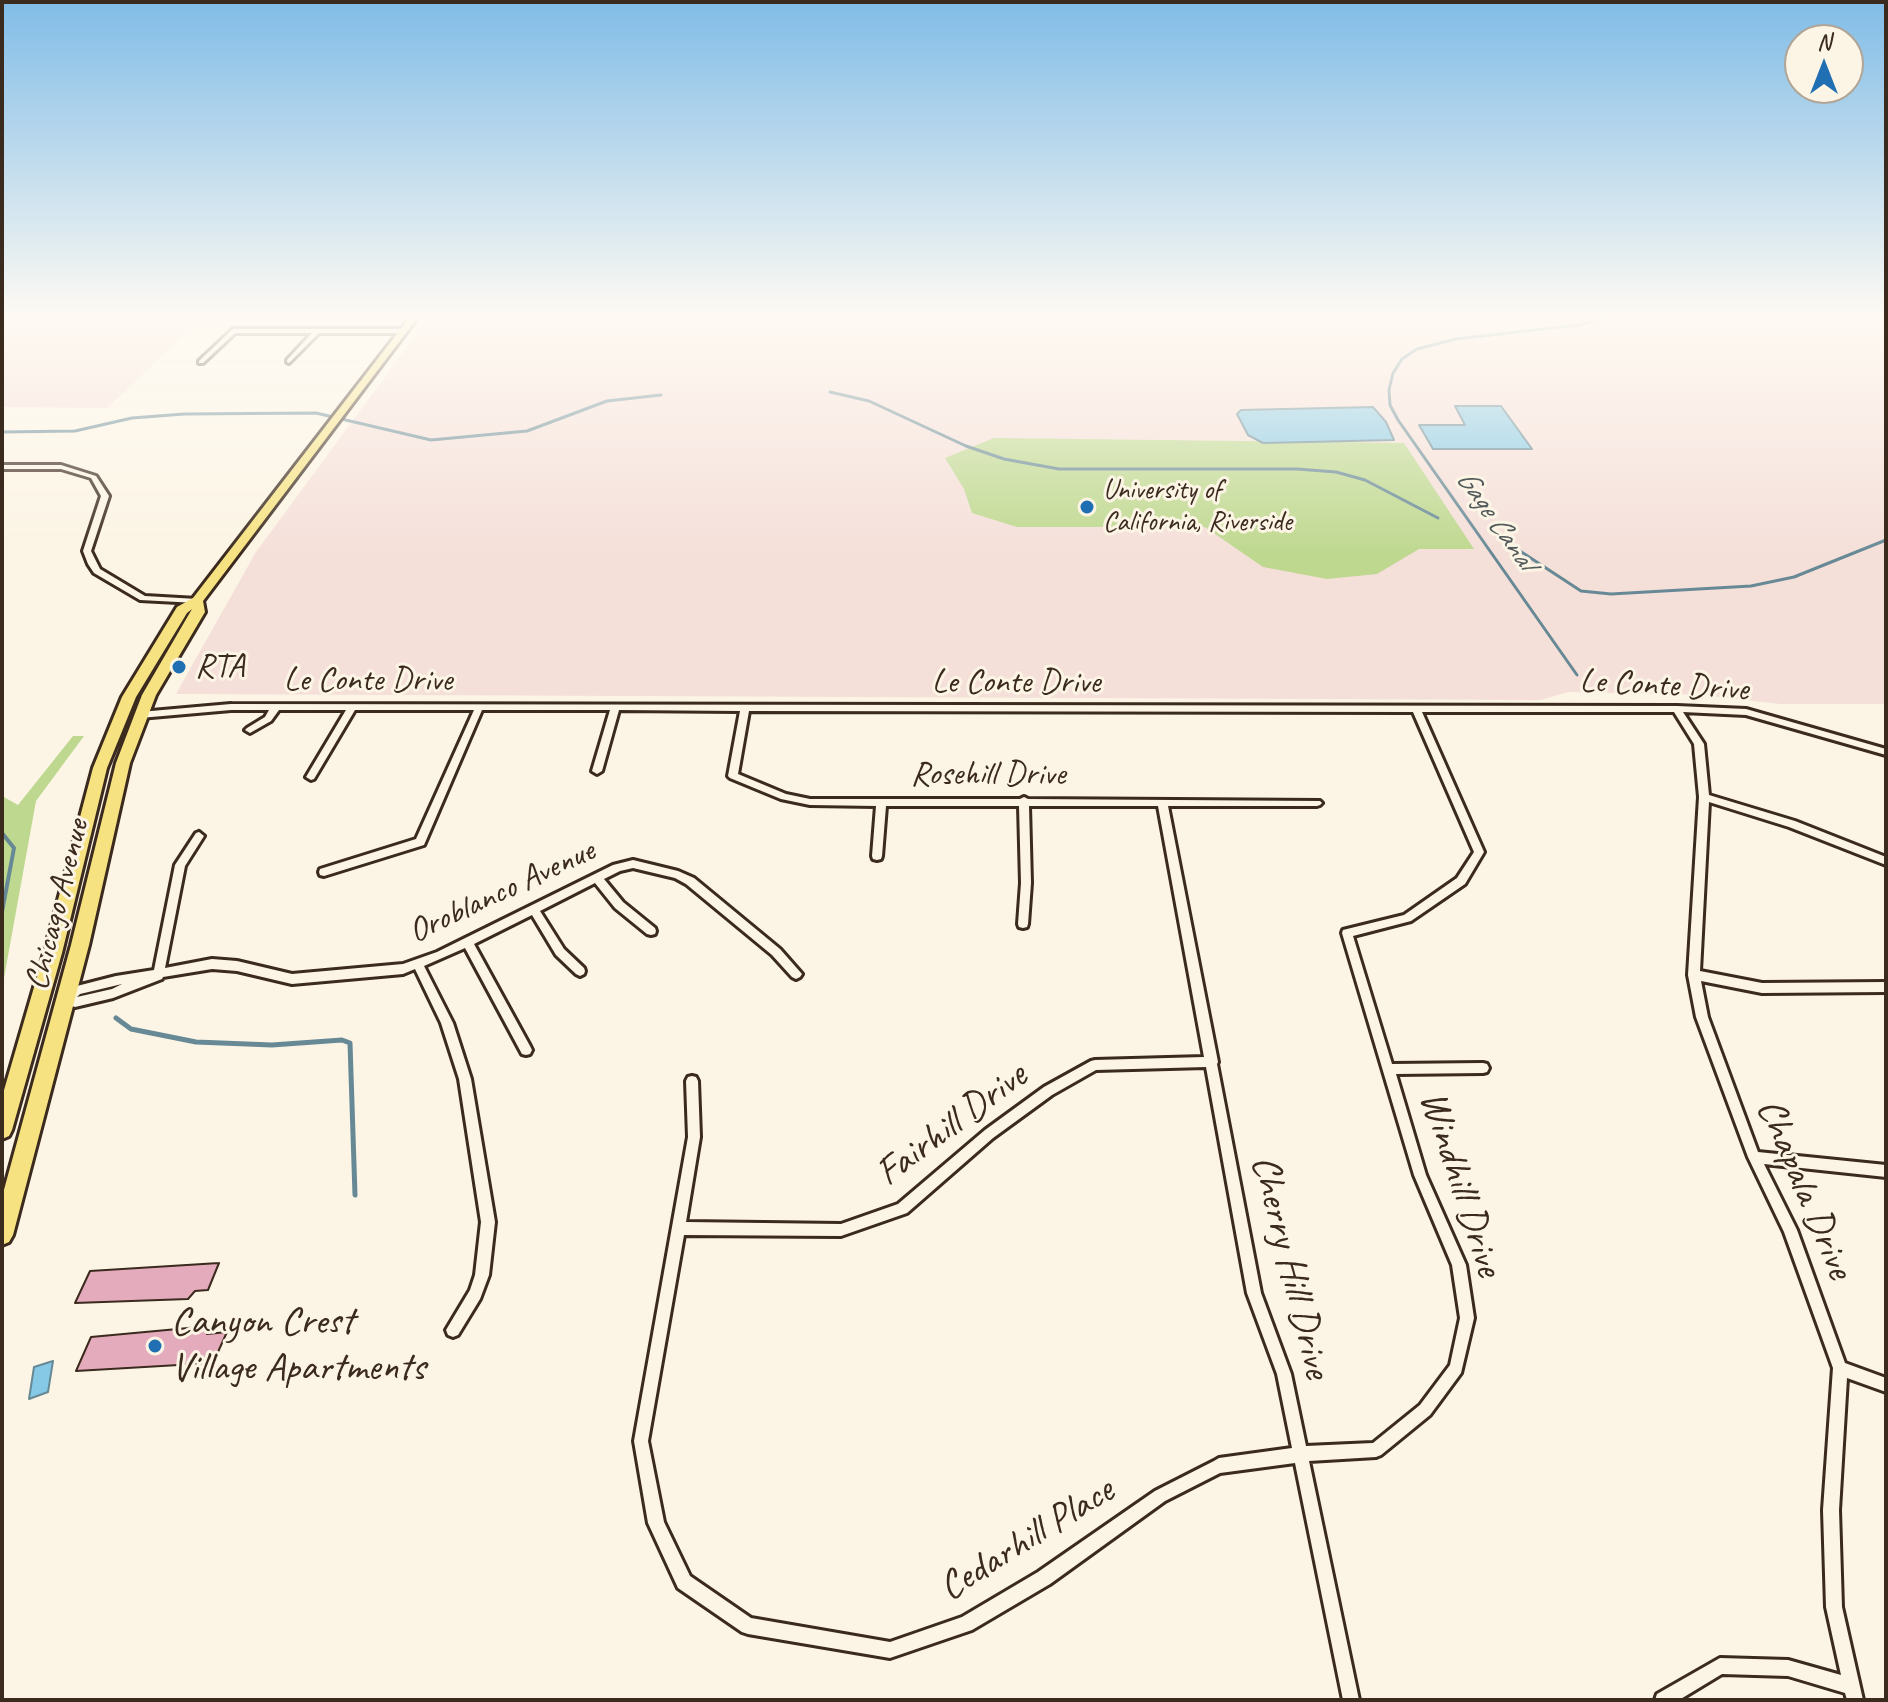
<!DOCTYPE html>
<html>
<head>
<meta charset="utf-8">
<style>
	body { margin:0 }
	#map { position:relative; width:1888px; height:1702px; overflow:hidden; background:#fcf5e5; font-family:Caveat,sans-serif }
	canvas { display:block }
	.frame { position:absolute; inset:0; border:4px solid #3b2a1e; pointer-events:none }
	.north { position:absolute; left:1784px; top:24px; width:80px; height:80px; box-sizing:border-box; background:#fcf5e5; border:2px solid #afa495; border-radius:50%; rotate:0deg; font-size:22px; font-weight:700; line-height:32px; text-align:center; color:#3b2a1e }
	.north::after { content:''; display:block; margin:auto; width:28px; height:36px; background:#1f6fb2; clip-path:polygon(50% 0,100% 100%,50% 72%,0 100%) }
</style>
</head>
<body>
<div id="map">
<canvas width="1888" height="1702"></canvas>
<div class="frame"></div>
<div class="north">N</div>
</div>
<script>
const ctx = document.querySelector('canvas').getContext('2d');
ctx.lineJoin = 'round';
function fillPath(path, color) { ctx.fillStyle = color; ctx.fill(path, 'evenodd'); }
const poly = rows => new Path2D(rows.map(r => 'M' + r).join(''));
function strokePath(path, color, width, dash) { ctx.strokeStyle = color; ctx.lineWidth = width; ctx.lineCap = dash ? 'butt' : 'round'; ctx.setLineDash(dash || []); ctx.stroke(path); }
function write(font, color, halo, rows, align = 'center') {
  ctx.font = font + ' Caveat,sans-serif'; ctx.lineWidth = 6; ctx.setLineDash([]); ctx.textBaseline = 'middle'; ctx.strokeStyle = halo; ctx.fillStyle = color; for (const [text, x, y, turn = 0] of rows) {
    ctx.save(); ctx.translate(x, y); ctx.rotate((+turn || 0) * Math.PI / 180); ctx.textAlign = isNaN(turn) ? turn : align; if (halo) ctx.strokeText(text, 0, 0); ctx.fillText(text, 0, 0); ctx.restore();
  }
}
const built = poly([
	[7,317,204,317,107,408,2,407,2,320],
	[429,317,1886,317,1886,704,1780,704,1701,695,1568,692,1541,700,176,694,256,552]
]);
const green = poly([
	[994,438,1404,443,1474,549,1419,549,1377,574,1327,579,1263,567,1205,527,1017,527,972,513,964,489,945,458],
	[73,736,84,736,36,801,2,989,2,796,18,805]
]);
const water = poly([
	[1455,406,1501,406,1532,449,1433,449,1419,425,1465,425,1455,406],
	[1373,407,1386,422,1394,440,1263,443,1248,435,1237,414,1241,410,1373,407],
	[53,1361,48,1392,29,1399,34,1367,53,1361]
]);
const streamFar2 = poly([
	[830,392,869,401,966,446,1004,459,1059,469,1297,469,1336,472,1365,480,1438,518],
	[2,432,75,431,132,418,184,414,316,413,431,440,527,431,607,401,661,395],
	[1494,534,1581,591,1611,594,1751,586,1794,577,1886,540],
	[1577,675,1398,420,1390,405,1389,390,1393,373,1402,359,1417,349,1456,339,1578,325,1607,317]
]);
const streamFar1 = poly([
	[2,833,14,848,2,912]
]);
const stream = poly([
	[116,1018,131,1029,196,1042,272,1045,342,1040,350,1043,355,1195]
]);
const building = poly([
	[219,1263,208,1290,195,1291,188,1299,75,1303,90,1271,219,1263],
	[210,1326,207,1334,227,1332,213,1363,76,1371,91,1337,210,1326]
]);
const minor = poly([
	[233,329,403,329,406,331,403,333,319,333,289,363,287,362,287,360,312,333,235,333,203,363,199,363,199,361,233,329],
	[2,465,61,465,96,476,109,496,91,551,100,569,145,596,197,599,201,601,197,603,140,600,94,573,88,564,83,551,101,496,91,478,61,469,2,469,2,465],
	[231,704,1677,706,1746,709,1886,749,1886,755,1746,715,1683,712,1704,744,1709,795,1795,821,1886,857,1886,865,1789,827,1709,802,1700,971,1762,983,1886,982,1886,992,1762,993,1701,981,1708,1017,1758,1152,1886,1165,1886,1177,1764,1164,1797,1230,1845,1363,1886,1378,1886,1392,1847,1378,1839,1510,1842,1607,1863,1700,1847,1700,1845,1693,1788,1676,1722,1674,1679,1700,1655,1700,1657,1694,1720,1658,1788,1660,1841,1675,1826,1607,1823,1510,1833,1368,1784,1232,1748,1157,1696,1017,1688,975,1699,797,1694,744,1674,712,1422,712,1484,852,1465,884,1411,921,1353,936,1392,1064,1483,1063,1487,1064,1489,1068,1487,1072,1483,1073,1396,1074,1426,1175,1466,1265,1474,1318,1461,1373,1430,1415,1381,1455,1376,1457,1309,1461,1359,1700,1343,1700,1295,1463,1220,1473,1165,1501,1050,1584,972,1630,890,1658,748,1634,742,1632,678,1588,648,1523,634,1441,688,1137,686,1081,688,1077,692,1076,696,1077,698,1081,700,1137,686,1222,841,1224,898,1204,985,1130,1044,1087,1091,1061,1095,1060,1204,1057,1158,806,1029,806,1031,883,1028,924,1027,927,1023,928,1019,927,1018,924,1021,883,1019,806,886,806,882,856,881,859,877,860,873,859,872,856,876,806,810,805,781,799,730,778,728,776,740,711,619,710,602,771,597,774,592,771,610,710,482,710,424,845,324,876,320,875,319,872,320,869,416,839,474,710,355,710,314,779,311,780,306,777,346,710,279,710,271,721,250,733,245,730,247,728,265,717,269,710,231,710,140,718,136,715,140,712,231,704],
	[749,711,1413,712,1474,852,1457,878,1404,915,1347,929,1343,930,1342,933,1414,1175,1452,1265,1460,1318,1450,1365,1420,1405,1373,1443,1306,1446,1291,1374,1261,1293,1217,1064,1218,1062,1168,806,1317,806,1320,805,1322,803,1320,801,1028,799,1024,797,1020,799,810,799,786,794,738,774,749,711],
	[1206,1067,1247,1293,1277,1374,1292,1448,1219,1458,1214,1461,1155,1491,1038,1572,962,1617,890,1642,751,1618,690,1576,664,1522,648,1441,684,1235,841,1236,907,1213,993,1138,1052,1095,1096,1070,1206,1067],
	[199,832,204,836,185,866,165,968,212,959,237,961,292,974,403,964,437,952,613,865,633,860,678,871,694,878,780,949,802,974,800,977,796,979,792,977,772,955,686,884,675,878,633,868,620,871,604,879,623,902,655,928,656,931,655,934,651,935,647,934,615,908,595,883,540,911,564,949,584,968,585,971,584,974,580,976,576,974,556,955,532,915,474,944,530,1046,532,1050,530,1054,526,1055,522,1054,465,948,424,966,453,1023,471,1079,495,1222,489,1275,480,1299,458,1335,453,1337,448,1335,446,1330,470,1290,475,1275,481,1222,459,1079,441,1023,415,969,403,974,292,984,237,971,212,969,163,977,162,979,113,998,75,1007,61,1002,59,999,61,996,73,987,116,976,154,970,175,865,196,833,199,832],
	[122,984,112,989,77,997,80,994,122,984]
]);
const primary = poly([
	[410,317,418,317,203,601,205,612,156,695,130,763,89,945,13,1235,9,1242,2,1245,2,1197,71,945,116,763,142,695,192,609,187,613,136,697,107,768,62,953,12,1130,9,1136,2,1139,2,1097,44,953,93,768,122,697,177,607,193,598,410,317]
]);
const markers = [
	[1087,507,8,"#1f6fb2"],
	[179,667,8,"#1f6fb2"],
	[155,1346,8,"#1f6fb2"]
];
const farPoinames = [
	["University of",1103,491],
	["California, Riverside",1103,523]
];
const farWaternames = [
	["Gage Canal",1495,520,55]
];
const poiNames = [
	["RTA",195,667]
];
const streetNames = [
	["Le Conte Drive",368,681],
	["Le Conte Drive",1016,683],
	["Le Conte Drive",1664,686,3],
	["Rosehill Drive",988,775],
	["Oroblanco Avenue",502,892,-25],
	["Chicago Avenue",58,905,-76]
];
const nearStreetnames = [
	["Fairhill Drive",952,1125,-37],
	["Windhill Drive",1460,1184,72],
	["Chapala Drive",1804,1189,67],
	["Cherry Hill Drive",1290,1267,76],
	["Cedarhill Place",1027,1540,-32]
];
const nearPoinames = [
	["Canyon Crest",171,1323],
	["Village Apartments",171,1369]
];
fillPath(built, '#f5dfd9');
fillPath(green, '#bed88f');
fillPath(water, '#85c9e6');
strokePath(water, '#678996', 2);
strokePath(streamFar2, '#678996', 3);
strokePath(streamFar1, '#678996', 4);
strokePath(stream, '#678996', 5);
fillPath(building, '#e4abbd');
strokePath(building, '#3b2a1e', 2);
strokePath(minor, '#3b2a1e', 6);
strokePath(primary, '#3b2a1e', 6);
fillPath(minor, '#fcf5e5');
fillPath(primary, '#f6e281');
const sky = ctx.createLinearGradient(0, 0, 0, 555);
sky.addColorStop(0, '#80bce7');
sky.addColorStop(0.57, '#fefaf3');
sky.addColorStop(1, '#fefaf300');
ctx.fillStyle = sky;
ctx.fillRect(0, 0, 1888, 555);
for (const [x, y, r, color] of markers) { const dot = new Path2D(); dot.arc(x, y, r, 0, 2 * Math.PI); ctx.fillStyle = color; ctx.fill(dot); strokePath(dot, '#fcf5e5', 3); }
write('28px', '#3b2a1e', '#fcf5e5', farPoinames, 'left');
write('italic 30px', '#515a5a', '#fcf5e5', farWaternames);
write('34px', '#3b2a1e', '#fcf5e5', poiNames, 'left');
write('34px', '#3b2a1e', '#fcf5e5', streetNames);
write('40px', '#3b2a1e', '#fcf5e5', nearStreetnames);
write('40px', '#3b2a1e', '#fcf5e5', nearPoinames, 'left');
</script>
</body>
</html>
